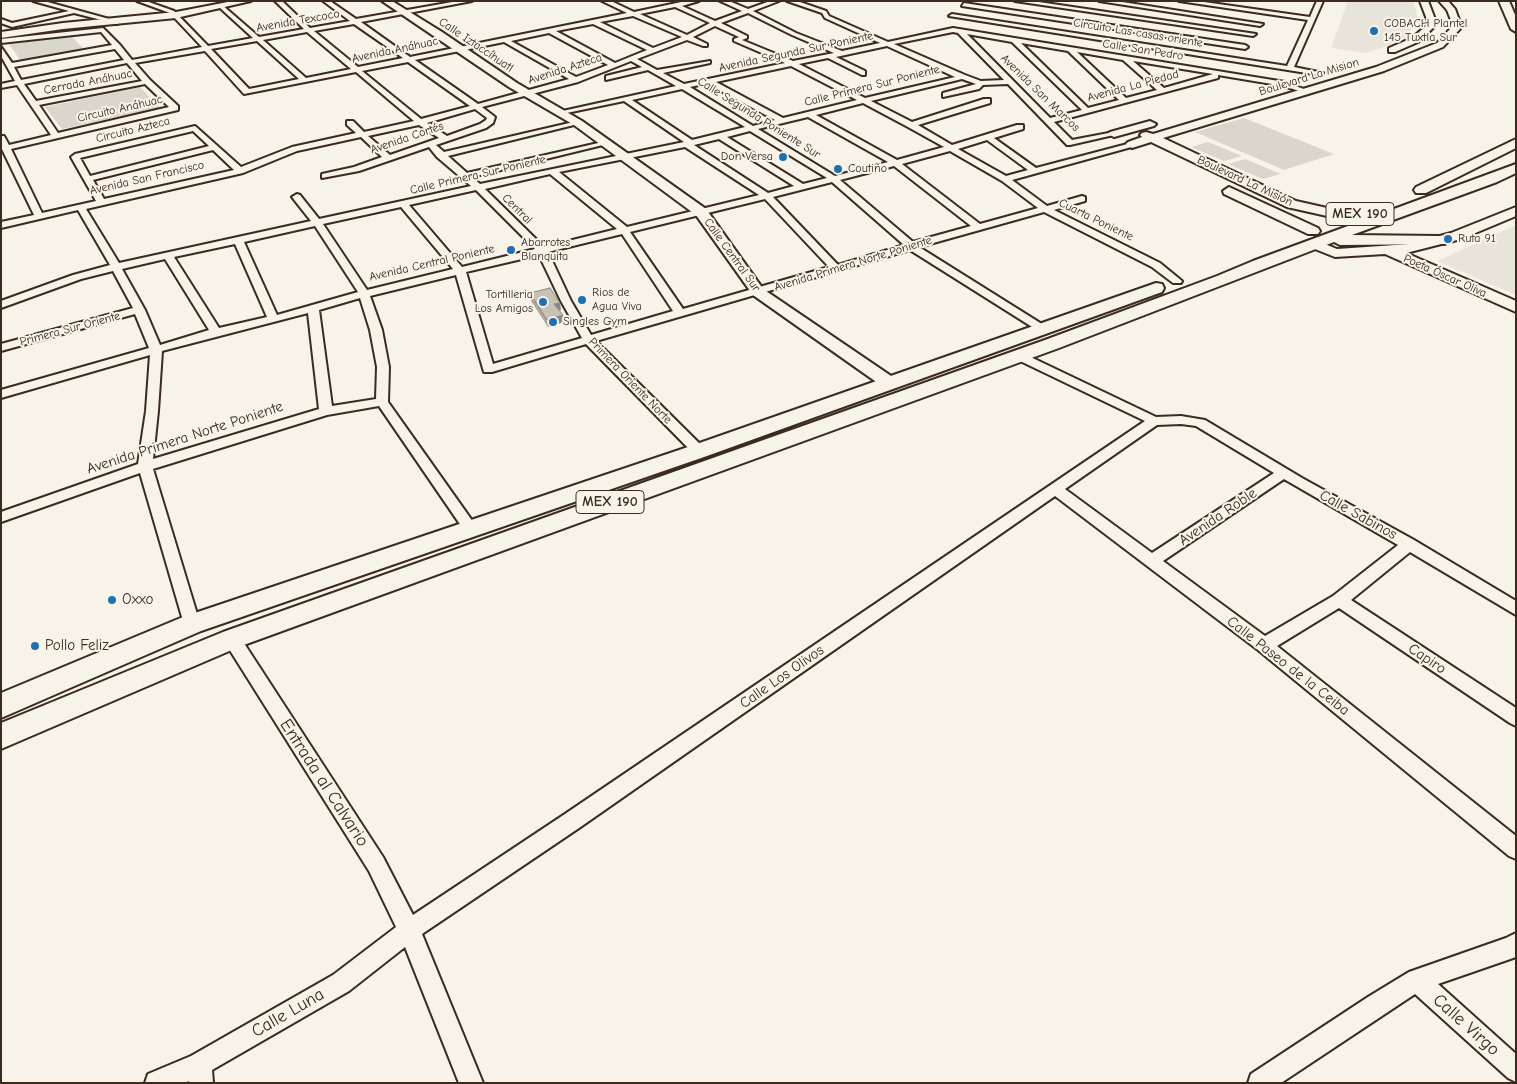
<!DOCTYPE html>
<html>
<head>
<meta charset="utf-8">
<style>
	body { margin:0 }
	#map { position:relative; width:1517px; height:1084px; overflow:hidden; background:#f7f3e8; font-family:"Comic Neue",sans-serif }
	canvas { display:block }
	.frame { position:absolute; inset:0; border:2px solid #3b2a1e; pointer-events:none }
</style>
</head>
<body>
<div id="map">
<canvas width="1517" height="1084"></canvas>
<div class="frame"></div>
</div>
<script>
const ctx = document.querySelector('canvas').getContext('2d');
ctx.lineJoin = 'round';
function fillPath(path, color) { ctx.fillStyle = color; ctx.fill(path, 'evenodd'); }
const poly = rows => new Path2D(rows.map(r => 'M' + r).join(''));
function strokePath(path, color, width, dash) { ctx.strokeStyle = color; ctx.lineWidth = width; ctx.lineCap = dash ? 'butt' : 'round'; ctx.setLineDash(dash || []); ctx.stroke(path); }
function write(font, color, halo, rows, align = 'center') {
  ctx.font = font + ' "Comic Neue",sans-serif'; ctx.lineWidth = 4; ctx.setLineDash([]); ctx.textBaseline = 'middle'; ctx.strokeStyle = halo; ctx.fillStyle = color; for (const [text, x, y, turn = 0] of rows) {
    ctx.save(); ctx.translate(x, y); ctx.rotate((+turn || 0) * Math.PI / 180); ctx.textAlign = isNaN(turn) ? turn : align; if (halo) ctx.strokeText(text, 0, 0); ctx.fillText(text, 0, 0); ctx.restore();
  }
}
const built = poly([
	[1348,1,1413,1,1419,21,1401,41,1366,53,1331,48],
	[1516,225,1516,295,1437,261]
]);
const green = poly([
	[72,37,84,49,20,60,9,44],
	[140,87,160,108,62,129,45,107],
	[1244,118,1334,154,1284,170,1195,132],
	[1208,142,1242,156,1224,161,1191,147],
	[1245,159,1281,174,1263,179,1228,164]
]);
const street = poly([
	[33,1,44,1,120,22,117,24,74,13,12,27,1,23,1,19,12,23,69,11,33,1],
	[137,1,146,1,174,11,208,46,253,38,219,7,221,4,259,37,304,29,275,1,282,1,310,28,350,21,323,1,330,1,356,19,458,1,472,1,361,22,410,57,627,13,602,1,611,1,634,12,686,1,699,1,682,6,715,21,742,11,720,1,729,1,748,9,770,1,779,1,753,11,796,33,842,51,880,43,825,18,822,13,787,1,797,1,826,11,829,16,888,42,953,28,1285,82,1309,91,1305,93,1284,86,1218,75,1218,78,1054,122,1072,140,1114,132,1118,134,1070,145,1067,145,1008,84,983,85,979,89,943,97,943,93,976,84,962,79,871,101,912,122,984,99,990,99,990,103,918,125,952,145,1017,125,1023,125,1023,129,994,138,1036,168,1135,142,1135,146,1012,180,1047,206,1082,196,1085,197,1085,201,1054,210,1160,263,1182,281,1181,283,1173,283,1152,267,1044,212,919,247,1045,326,1047,328,1045,330,1037,330,910,250,596,341,704,448,706,451,704,454,699,455,694,454,586,344,492,372,484,372,456,275,370,296,382,330,389,367,388,402,478,529,476,533,471,534,466,533,379,406,327,415,153,469,200,624,198,629,192,630,186,629,184,624,140,473,1,522,1,512,138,464,146,411,150,355,1,398,1,390,149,348,135,314,1,351,1,344,133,308,113,271,81,279,1,308,1,301,73,275,110,265,78,210,1,228,1,222,34,215,1,147,1,136,4,136,9,145,51,135,17,85,1,88,1,84,15,81,1,56,1,47,12,63,112,45,101,32,1,43,1,39,103,28,120,45,132,60,202,47,170,13,137,1],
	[675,7,710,23,687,35,640,14,675,7],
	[748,13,792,35,834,53,793,61,742,40,747,38,747,36,721,23,748,13],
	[633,16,682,37,653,48,600,22,633,16],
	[354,24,403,58,358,67,314,31,354,24],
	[593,24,647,50,615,63,556,31,593,24],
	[715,26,739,37,734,39,734,41,785,63,684,84,663,73,710,63,710,61,657,70,637,59,687,40,703,46,707,46,707,44,693,37,715,26],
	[307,32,351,69,306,78,263,40,307,32],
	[953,32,958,33,1004,80,981,81,965,75,894,44,953,32],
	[549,33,608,65,576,77,511,41,549,33],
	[967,34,1012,42,1082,110,1050,118,967,34],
	[257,41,299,79,249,89,211,49,257,41],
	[504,42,569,79,478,104,415,60,504,42],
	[1021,43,1068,51,1119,100,1088,108,1021,43],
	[887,46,955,77,865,98,799,64,828,58,862,75,865,75,865,71,836,57,887,46],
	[115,49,124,60,21,80,14,67,115,49],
	[205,51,244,94,356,72,414,121,364,132,353,121,347,121,347,125,356,133,292,147,241,167,195,126,75,154,71,157,96,201,42,213,11,149,178,110,178,106,150,80,135,63,205,51],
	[1077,52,1123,60,1157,90,1126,98,1077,52],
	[631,61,642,67,606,76,606,80,648,70,676,86,558,112,562,114,624,101,684,142,480,184,472,177,611,143,607,141,467,173,448,156,582,123,578,121,444,152,436,145,486,128,493,123,495,117,482,107,578,82,631,61],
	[1133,61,1213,74,1164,88,1133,61],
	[408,62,470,106,421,119,362,71,408,62],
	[127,63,142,81,36,101,24,84,127,63],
	[791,66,857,100,783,118,716,82,791,66],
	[708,83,708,84,775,120,753,126,690,87,708,83],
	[145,84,169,107,58,133,39,105,145,84],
	[682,89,745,127,692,140,632,100,682,89],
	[863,103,908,127,944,147,897,160,816,115,863,103],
	[475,109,487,118,486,120,480,124,447,136,427,123,475,109],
	[808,117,888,162,835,176,758,129,808,117],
	[419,125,439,138,390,155,368,136,419,125],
	[193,131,209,146,90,176,80,158,193,131],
	[750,131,827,178,803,184,727,137,750,131],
	[361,137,382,157,354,167,322,174,322,178,359,171,429,147,437,157,471,186,319,219,300,195,297,194,292,197,311,221,119,263,86,209,243,173,297,151,361,137],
	[719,139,794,186,768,193,694,145,719,139],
	[987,140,1028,170,1006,176,958,149,987,140],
	[685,147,759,195,627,227,559,172,685,147],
	[213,150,234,170,104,199,93,180,213,150],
	[950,151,1002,181,1038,208,980,224,902,164,950,151],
	[894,166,971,226,913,242,840,180,894,166],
	[550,174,617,229,544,247,485,189,550,174],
	[832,182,904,245,838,265,773,197,832,182],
	[476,190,535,249,462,267,409,205,476,190],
	[765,199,829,267,683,309,630,232,765,199],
	[401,207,453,269,367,290,323,224,401,207],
	[315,226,358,292,277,315,244,242,315,226],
	[622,234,673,311,591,335,571,301,548,252,622,234],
	[235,244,267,317,219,328,174,257,235,244],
	[539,255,561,301,582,338,493,364,466,272,539,255],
	[165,259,209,330,160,345,145,310,122,269,165,259],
	[360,298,370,330,377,367,376,399,332,406,319,310,360,298],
	[308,313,319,409,153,459,158,411,162,351,308,313],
	[1015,1,1032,1,1256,34,1253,36,1015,1],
	[1099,1,1116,1,1263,24,1260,26,1099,1],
	[1179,1,1197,1,1310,17,1317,1,1323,1,1294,67,1323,73,1319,75,949,16,952,14,1287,66,1308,20,1179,1],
	[964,3,1245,45,1248,47,1245,49,962,6,964,3],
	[1020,352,1156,417,1181,416,1205,420,1302,478,1414,540,1516,601,1516,615,1410,552,1351,600,1516,708,1516,726,1510,723,1339,608,1277,646,1516,836,1516,859,1509,856,1258,650,1055,496,579,828,422,934,483,1083,459,1083,405,947,349,991,212,1070,213,1083,189,1083,189,1081,185,1083,145,1083,148,1074,191,1056,333,975,396,927,369,871,226,644,224,639,226,634,232,632,238,634,383,857,413,915,565,814,1145,421,1016,359,1014,356,1020,352],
	[1181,424,1196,426,1274,473,1152,553,1065,489,1157,425,1181,424],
	[1284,479,1398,545,1333,596,1265,636,1163,561,1284,479],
	[1516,933,1516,957,1438,984,1516,1054,1516,1082,1508,1078,1415,994,1281,1083,1248,1083,1251,1074,1368,997,1409,972,1506,938,1516,933]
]);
const secondary = poly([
	[233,1,251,1,176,18,63,29,1,38,1,32,63,23,176,12,233,1],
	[382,1,392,1,442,32,517,83,582,121,706,209,763,289,894,378,897,382,894,386,888,387,882,386,753,295,696,215,574,125,509,87,382,1],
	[1420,1,1428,1,1436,22,1434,27,1418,42,1395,52,1389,52,1389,48,1412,38,1426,26,1428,22,1420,1],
	[1439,1,1448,1,1455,9,1459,20,1460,29,1443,47,1384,71,1163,138,1296,201,1327,208,1361,209,1368,213,1366,216,1327,216,1287,207,1151,142,1132,148,1126,144,1128,142,1142,137,1140,135,1142,133,1146,132,1153,134,1376,67,1437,43,1450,29,1451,20,1447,10,1439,1],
	[1150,121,1156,124,1154,126,1114,137,1108,134,1110,132,1150,121],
	[1229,187,1318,228,1320,231,1318,234,1308,234,1224,194,1223,191,1229,187],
	[1516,207,1516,216,1461,239,1406,253,1516,301,1516,312,1385,254,1335,257,1310,247,1308,244,1310,241,1315,240,1337,249,1410,244,1451,233,1516,207]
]);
const primary = poly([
	[1499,1,1509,1,1516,17,1516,32,1511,29,1499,1],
	[1516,139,1516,148,1426,193,1416,193,1414,190,1416,187,1516,139],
	[1516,164,1516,173,1497,182,1352,235,1439,236,1445,238,1447,241,1445,244,1340,245,1334,242,1059,348,241,646,1,749,1,723,223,632,1045,340,1217,276,1253,261,1516,164],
	[1156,283,1162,284,1164,288,1162,292,707,456,201,631,1,718,1,693,183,617,691,446,1156,283]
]);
const wall = poly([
	[530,293,561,310,559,311,563,315,564,322,548,327,531,301]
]);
const shadedWall = poly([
	[560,303,561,310,555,312,554,304],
	[563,315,564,322,548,327,547,320]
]);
const building = poly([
	[550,288,560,303,554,304,563,315,547,320,530,293,550,288]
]);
const markers = [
	[1374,31,5,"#1f6fb2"],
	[783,157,5,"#1f6fb2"],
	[838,169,5,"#1f6fb2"],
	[1448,239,5,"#1f6fb2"],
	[511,250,5,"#1f6fb2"],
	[582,300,5,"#1f6fb2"],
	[543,302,5,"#1f6fb2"],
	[553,322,5,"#1f6fb2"],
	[112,600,5,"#1f6fb2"],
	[35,646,5,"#1f6fb2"]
];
const farStreetnames = [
	["Avenida Texcoco",298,21,-10],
	["Circuito Las casas oriente",1138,33,9],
	["Calle Iztaccíhuatl",476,45,34],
	["Avenida Anáhuac",395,50,-12],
	["Calle San Pedro",1143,50,9],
	["Avenida Segunda Sur Poniente",796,52,-12],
	["Avenida Azteca",565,69,-18],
	["Boulevard La Mision",1309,77,-17],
	["Cerrada Anáhuac",88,82,-11],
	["Calle Primera Sur Poniente",872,86,-14],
	["Avenida La Piedad",1133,86,-15],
	["Avenida San Marcos",1040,93,44],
	["Circuito Anáhuac",120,109,-13],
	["Calle Segunda Poniente Sur",759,118,32],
	["Circuito Azteca",133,130,-14],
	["Avenida Cortés",407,138,-19],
	["Calle Primera Sur Poniente",478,175,-13],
	["Avenida San Francisco",147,178,-13],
	["Boulevard La Misión",1245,181,25],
	["Central",517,209,45],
	["Cuarta Poniente",1096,220,26],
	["Calle Central Sur",732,255,54],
	["Avenida Central Poniente",432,263,-13],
	["Avenida Primera Norte Poniente",853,264,-17],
	["Poeta Óscar Oliva",1445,276,24],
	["Primera Sur Oriente",70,329,-15],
	["Primera Oriente Norte",630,381,46]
];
const farPoinames = [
	["COBACH Plantel",1384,24],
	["145 Tuxtla Sur",1384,38],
	["Don Versa",773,157,"right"],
	["Coutiño",848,169],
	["Ruta 91",1458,239],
	["Abarrotes",521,243],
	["Blanquita",521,257],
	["Rios de",592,293],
	["Agua Viva",592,307],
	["Tortilleria",533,295,"right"],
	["Los Amigos",533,309,"right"],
	["Singles Gym",563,322]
];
const shields = [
	[1360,214,68],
	[610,502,68]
];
const shieldNames = [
	["MEX 190",1360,214],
	["MEX 190",610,502]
];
const streetNames = [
	["Avenida Primera Norte Poniente",185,438,-18],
	["Calle Sabinos",1358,515,29],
	["Avenida Roble",1218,517,-34],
	["Capiro",1427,659,34],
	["Calle Paseo de la Ceiba",1288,666,38],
	["Calle Los Olivos",782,677,-35]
];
const poiNames = [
	["Oxxo",122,600],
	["Pollo Feliz",45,646]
];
const nearStreetnames = [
	["Entrada al Calvario",324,783,57],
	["Calle Luna",288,1013,-30],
	["Calle Virgo",1466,1025,42]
];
fillPath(built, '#e9e4d9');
fillPath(green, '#dbd6cb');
strokePath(street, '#3b2a1e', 4);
strokePath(secondary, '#3b2a1e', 4);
strokePath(primary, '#3b2a1e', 4);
fillPath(street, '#f7f3e8');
fillPath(secondary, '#f7f3e8');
fillPath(primary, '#f7f3e8');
fillPath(wall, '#aca69d');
fillPath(shadedWall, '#8c877f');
fillPath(building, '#c8c1b6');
strokePath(building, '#8c877f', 1);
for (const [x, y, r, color] of markers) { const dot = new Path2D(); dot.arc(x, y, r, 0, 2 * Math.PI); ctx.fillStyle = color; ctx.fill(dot); strokePath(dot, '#f7f3e8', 2); }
write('12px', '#3b2a1e', '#f7f3e8', farStreetnames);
write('12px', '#3b2a1e', '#f7f3e8', farPoinames, 'left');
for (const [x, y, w] of shields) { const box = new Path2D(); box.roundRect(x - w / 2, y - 11.5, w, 23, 4); ctx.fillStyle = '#f7f3e8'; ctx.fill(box); strokePath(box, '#3b2a1e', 1); }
write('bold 14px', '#3b2a1e', null, shieldNames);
write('15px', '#3b2a1e', '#f7f3e8', streetNames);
write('15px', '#3b2a1e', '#f7f3e8', poiNames, 'left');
write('18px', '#3b2a1e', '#f7f3e8', nearStreetnames);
</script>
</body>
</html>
